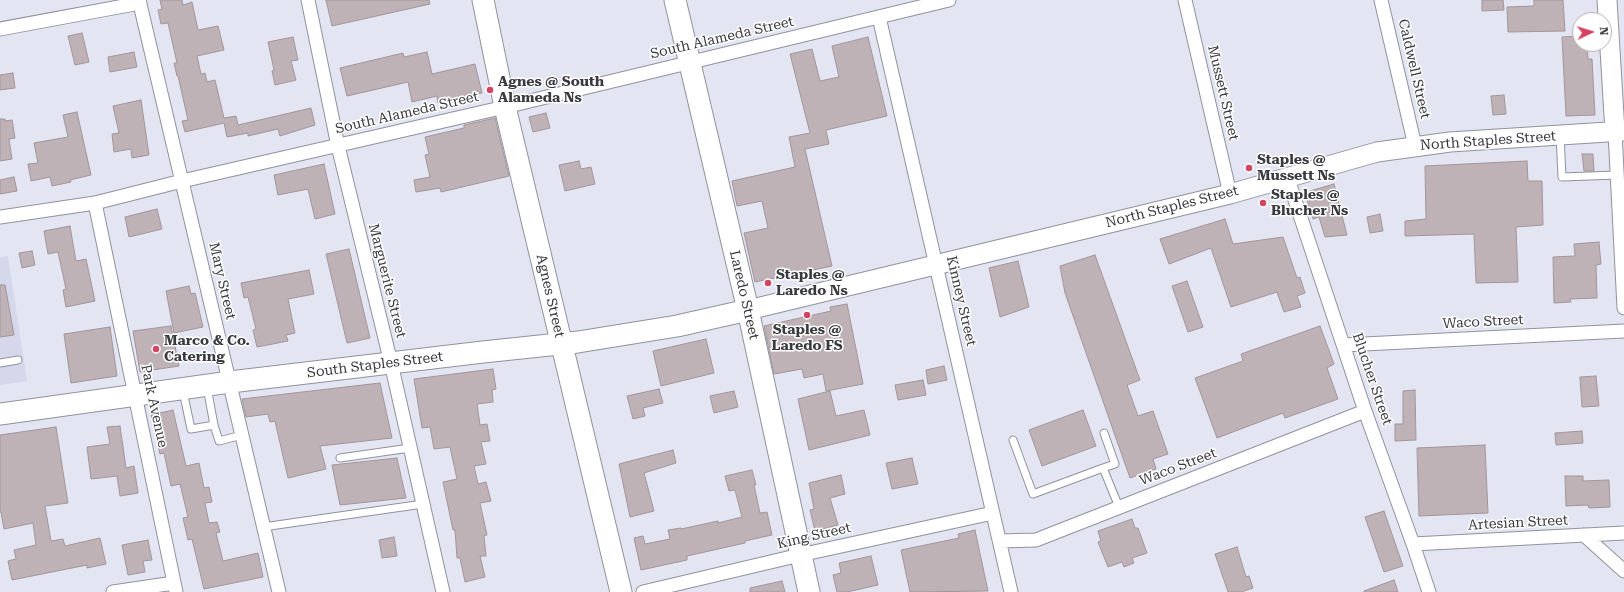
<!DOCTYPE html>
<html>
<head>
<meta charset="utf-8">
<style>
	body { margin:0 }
	#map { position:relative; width:1624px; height:592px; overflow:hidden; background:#e3e5f2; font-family:"Roboto Serif",serif }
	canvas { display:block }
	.north { position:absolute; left:1572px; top:12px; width:40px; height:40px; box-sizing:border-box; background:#fff; border:1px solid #b0b0b2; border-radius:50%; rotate:86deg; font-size:11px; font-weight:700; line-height:16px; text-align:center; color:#393a3f }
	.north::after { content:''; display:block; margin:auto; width:14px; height:18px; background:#d44462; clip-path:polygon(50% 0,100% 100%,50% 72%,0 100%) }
</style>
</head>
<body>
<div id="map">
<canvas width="1624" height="592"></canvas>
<div class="north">N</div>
</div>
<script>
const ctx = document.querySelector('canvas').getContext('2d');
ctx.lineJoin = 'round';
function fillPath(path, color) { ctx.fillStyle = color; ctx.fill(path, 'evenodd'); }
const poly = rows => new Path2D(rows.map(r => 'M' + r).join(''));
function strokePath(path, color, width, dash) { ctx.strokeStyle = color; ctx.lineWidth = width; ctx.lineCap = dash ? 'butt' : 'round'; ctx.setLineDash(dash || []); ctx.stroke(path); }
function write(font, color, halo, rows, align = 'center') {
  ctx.font = font + ' "Roboto Serif",serif'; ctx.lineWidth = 3; ctx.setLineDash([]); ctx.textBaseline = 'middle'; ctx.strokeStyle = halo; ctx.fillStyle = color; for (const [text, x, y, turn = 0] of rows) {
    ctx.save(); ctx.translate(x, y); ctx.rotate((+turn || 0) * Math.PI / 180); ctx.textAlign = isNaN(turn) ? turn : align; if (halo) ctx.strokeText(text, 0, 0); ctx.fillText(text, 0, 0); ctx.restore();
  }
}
const built = poly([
	[8,256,27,381,0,385,0,257]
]);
const building = poly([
	[160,0,182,0,183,5,192,2,198,30,218,26,224,50,197,56,201,74,205,73,207,82,215,80,224,118,236,116,238,125,311,108,315,125,280,136,278,129,248,136,248,133,227,137,224,123,185,132,182,121,188,120,178,76,177,76,174,63,177,63,168,23,161,24,158,10,162,9,160,0],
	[326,0,429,0,430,4,332,26,326,0],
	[1482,0,1503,0,1504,10,1482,11,1482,0],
	[1534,0,1563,0,1565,31,1508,32,1507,7,1534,6,1534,0],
	[82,33,89,62,75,65,68,36,82,33],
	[1580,36,1580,44,1587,44,1588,59,1592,59,1595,115,1566,116,1562,37,1580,36],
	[293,37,298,60,291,61,296,80,275,85,272,71,274,70,268,42,293,37],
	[868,37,887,116,826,130,829,144,805,149,832,266,755,282,744,233,768,228,762,201,737,206,732,181,795,167,789,137,810,133,790,54,812,49,820,81,839,77,832,46,868,37],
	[134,52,137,67,110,72,108,57,134,52],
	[427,52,432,74,475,64,482,93,438,103,437,96,412,102,408,82,347,96,340,68,403,53,404,57,427,52],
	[13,73,15,88,0,90,0,75,13,73],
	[1504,95,1506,114,1493,115,1491,96,1504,95],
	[141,100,149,155,132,158,131,149,114,152,112,134,119,133,113,106,141,100],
	[77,112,91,175,70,180,71,182,52,186,50,177,31,181,28,164,38,163,34,143,68,137,63,115,77,112],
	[546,113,550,128,533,132,529,117,546,113],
	[495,118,509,176,441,192,440,188,416,192,414,180,430,177,425,155,429,154,425,137,464,128,464,125,495,118],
	[0,119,5,119,5,121,12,120,15,138,9,139,12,159,0,161,0,119],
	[1582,154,1593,154,1594,171,1584,171,1582,154],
	[579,161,581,169,591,167,595,184,565,191,559,165,579,161],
	[1527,161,1528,181,1542,181,1543,225,1516,227,1518,282,1476,283,1474,234,1405,236,1405,221,1426,219,1425,166,1527,161],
	[324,164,335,214,315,219,308,189,278,195,274,175,324,164],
	[14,177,17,191,0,194,0,180,14,177],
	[1334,184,1347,235,1325,237,1319,217,1313,219,1305,194,1310,191,1334,184],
	[157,209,162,229,129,237,125,217,157,209],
	[1380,214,1383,231,1370,233,1367,217,1380,214],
	[1225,219,1233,244,1283,237,1297,278,1300,277,1305,293,1297,296,1301,307,1284,312,1277,292,1231,307,1211,248,1169,264,1160,239,1225,219],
	[70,226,76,261,86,259,95,301,66,307,63,290,66,289,58,252,48,254,44,231,70,226],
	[1599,242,1601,264,1596,265,1597,298,1570,299,1571,302,1554,303,1553,257,1575,256,1574,244,1599,242],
	[349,249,370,338,347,343,326,254,349,249],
	[32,251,35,265,22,268,19,253,32,251],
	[1095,255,1140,380,1127,385,1138,416,1153,411,1168,454,1153,459,1156,469,1130,478,1065,293,1060,266,1095,255],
	[1018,261,1029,307,1000,317,989,268,1018,261],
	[309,270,314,294,288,299,295,333,286,335,288,341,257,347,253,330,256,329,248,297,244,298,241,283,309,270],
	[1187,281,1203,327,1188,332,1172,286,1187,281],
	[0,285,5,285,14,335,0,337,0,285],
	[189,286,191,294,195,293,203,327,174,333,166,291,189,286],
	[847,304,863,384,826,391,823,374,804,378,802,369,774,374,764,326,831,311,830,307,847,304],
	[171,326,179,366,140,372,133,331,171,326],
	[1320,326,1334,364,1327,368,1338,399,1285,418,1283,413,1217,438,1195,378,1243,361,1241,354,1320,326],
	[110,327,117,376,71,383,64,334,110,327],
	[706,339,714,373,661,386,653,351,706,339],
	[944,366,947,380,928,384,926,370,944,366],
	[493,369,496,389,492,390,493,402,477,404,480,425,487,424,490,441,481,442,486,464,474,466,478,484,486,482,491,501,480,503,487,535,484,536,486,556,480,556,485,577,465,582,460,558,457,558,455,530,453,530,443,482,457,479,450,447,434,449,430,427,422,428,414,379,493,369],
	[1596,376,1599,406,1582,407,1580,377,1596,376],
	[923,380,926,395,898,400,895,385,923,380],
	[380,383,392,438,320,446,326,469,288,478,275,421,270,422,268,414,246,417,242,399,380,383],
	[659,389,663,403,643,408,645,416,633,419,627,396,659,389],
	[1415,390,1416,440,1395,441,1395,424,1403,424,1403,391,1415,390],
	[734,391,738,407,714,413,710,396,734,391],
	[830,391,836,416,864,410,870,435,809,450,798,399,830,391],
	[173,410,186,466,199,463,204,488,209,487,212,502,205,503,209,523,217,522,220,532,216,533,223,561,258,553,263,577,204,589,192,539,188,540,183,518,188,517,180,484,171,486,164,453,160,454,151,415,173,410],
	[1083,410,1096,446,1042,466,1029,430,1083,410],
	[120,426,126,468,134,466,138,493,120,496,117,476,91,479,87,447,110,444,107,427,120,426],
	[56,427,68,503,45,506,51,541,63,539,65,546,100,538,106,564,87,568,87,565,12,580,8,561,16,559,14,550,36,545,33,523,4,529,1,512,0,512,0,435,56,427],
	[1582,431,1583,443,1556,445,1555,433,1582,431],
	[1485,445,1488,513,1419,516,1417,448,1485,445],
	[673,450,676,463,644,473,654,511,630,517,619,464,673,450],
	[397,458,406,498,340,505,332,465,397,458],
	[912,458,918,484,892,489,886,463,912,458],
	[752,470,756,485,754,485,760,513,767,512,772,535,745,541,745,543,687,556,687,560,641,570,634,538,643,536,645,544,670,539,668,530,681,528,681,529,718,521,718,523,742,517,735,490,729,491,725,476,752,470],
	[841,475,845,494,830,498,838,525,815,531,810,510,814,509,809,483,841,475],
	[1565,476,1583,476,1583,481,1609,480,1610,507,1589,508,1588,505,1566,506,1565,476],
	[1384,511,1403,566,1384,572,1365,517,1384,511],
	[1132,519,1135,528,1138,528,1147,553,1132,558,1134,563,1124,567,1122,562,1108,567,1098,542,1101,541,1098,531,1132,519],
	[975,530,988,591,910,592,901,550,959,538,958,534,975,530],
	[394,537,397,556,382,558,379,540,394,537],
	[148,540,152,560,143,561,145,572,128,575,122,545,148,540],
	[1237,547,1246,577,1249,576,1253,588,1241,592,1228,592,1215,554,1237,547],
	[871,556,878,585,847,592,837,592,833,575,841,573,839,563,871,556],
	[1394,580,1398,592,1364,592,1364,591,1394,580],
	[782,581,785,592,750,592,750,588,782,581]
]);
const lane = poly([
	[1560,135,1562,177,1617,175],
	[0,363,18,360],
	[207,387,214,425],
	[183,391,191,429,214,425,219,441,242,435],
	[1013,440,1033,494,1103,468,1119,507],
	[340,458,410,448],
	[1103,468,1115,464,1104,433],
	[263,527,423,504]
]);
const street = poly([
	[139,0,279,592],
	[308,0,338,146,391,363,443,592],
	[1185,0,1230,194],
	[1381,0,1415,146],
	[879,17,1011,592],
	[0,29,140,3],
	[1615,132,1624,308],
	[1287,176,1365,411,1413,544,1429,592],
	[95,203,176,592],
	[0,217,95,203,182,181,505,107,949,0],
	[1344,345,1624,331],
	[1584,535,1624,571],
	[1000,541,1036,540,1365,411],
	[1413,544,1624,533],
	[113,592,174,583],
	[643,592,800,555,993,513]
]);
const secondary = poly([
	[1607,0,1615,132],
	[748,310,1230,194,1377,152,1450,142,1624,131]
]);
const primary = poly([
	[483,0,505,107,621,592],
	[675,0,748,310,809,592],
	[0,414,230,382,483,352,578,342,677,326,748,310]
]);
const markers = [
	[490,90,4,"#d44462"],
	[1249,168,4,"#d44462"],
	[1263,203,4,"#d44462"],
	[768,283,4,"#d44462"],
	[807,315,4,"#d44462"],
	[156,349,4,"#d44462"]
];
const streetNames = [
	["South Alameda Street",722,38,-13],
	["Caldwell Street",1414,69,77],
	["Mussett Street",1223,93,77],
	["South Alameda Street",407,113,-13],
	["North Staples Street",1488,141,-4],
	["North Staples Street",1172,207,-14],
	["Mary Street",222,281,77],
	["Marguerite Street",387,281,76],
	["Laredo Street",744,295,77],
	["Agnes Street",550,296,77],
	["Kinney Street",961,301,77],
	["Waco Street",1483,322,-3],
	["South Staples Street",375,365,-7],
	["Blucher Street",1372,379,71],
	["Park Avenue",154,406,78],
	["Waco Street",1178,467,-21],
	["Artesian Street",1518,523,-3],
	["King Street",814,536,-13]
];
const poiNames = [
	["Agnes @ South",498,82],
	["Alameda Ns",498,98],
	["Staples @",1257,160],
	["Mussett Ns",1257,176],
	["Staples @",1271,195],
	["Blucher Ns",1271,211],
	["Staples @",776,275],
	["Laredo Ns",776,291],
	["Staples @",807,330,"center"],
	["Laredo FS",807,346,"center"],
	["Marco & Co.",164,341],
	["Catering",164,357]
];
fillPath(built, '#d4d8ea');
fillPath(building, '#bfb2b7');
strokePath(building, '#a1959a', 1);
strokePath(lane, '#90929d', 9);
strokePath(street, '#90929d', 15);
strokePath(secondary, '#90929d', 21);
strokePath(primary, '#90929d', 23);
strokePath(lane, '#fff', 7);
strokePath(street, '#fff', 13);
strokePath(secondary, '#fff', 19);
strokePath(primary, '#fff', 21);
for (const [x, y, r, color] of markers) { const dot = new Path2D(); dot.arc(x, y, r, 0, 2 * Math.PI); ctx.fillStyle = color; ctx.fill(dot); strokePath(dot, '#fff', 1.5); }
write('14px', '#393a3f', '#fff', streetNames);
write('bold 14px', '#393a3f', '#fff', poiNames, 'left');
</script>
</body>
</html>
